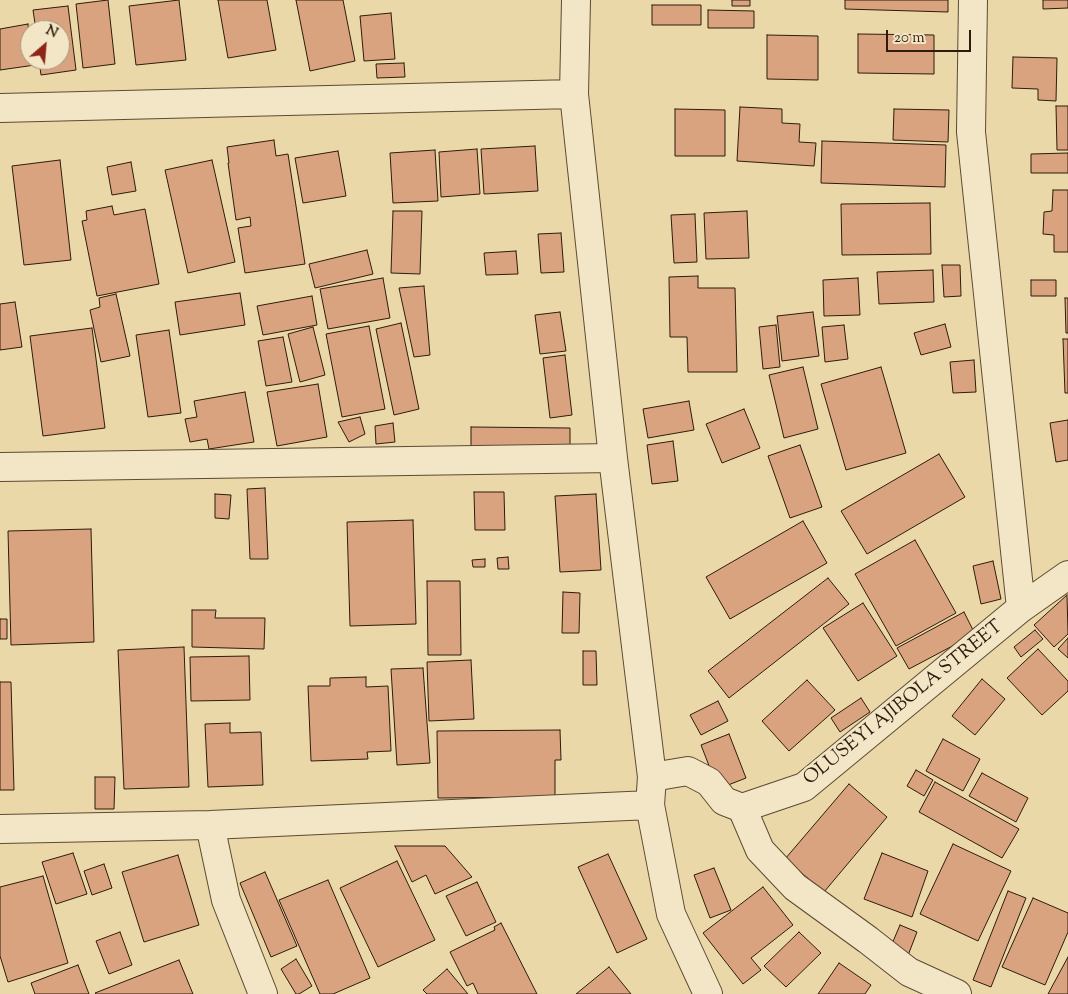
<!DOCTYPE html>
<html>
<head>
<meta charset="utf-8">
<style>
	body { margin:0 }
	#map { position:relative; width:1068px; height:994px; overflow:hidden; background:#ebd8a8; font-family:"Sorts Mill Goudy",serif }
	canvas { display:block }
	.north { position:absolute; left:20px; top:20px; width:50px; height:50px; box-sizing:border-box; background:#f2e6c6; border:1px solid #a4957c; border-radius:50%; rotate:27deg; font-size:14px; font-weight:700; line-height:20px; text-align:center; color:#2e1b0c }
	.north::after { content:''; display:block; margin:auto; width:18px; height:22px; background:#8f2418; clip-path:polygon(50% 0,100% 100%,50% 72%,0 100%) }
	.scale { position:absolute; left:886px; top:30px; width:85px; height:22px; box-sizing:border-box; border:2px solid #2e1b0c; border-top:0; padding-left:6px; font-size:15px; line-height:18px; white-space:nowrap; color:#2e1b0c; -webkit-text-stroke:4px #f2e6c6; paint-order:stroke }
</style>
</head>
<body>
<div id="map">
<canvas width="1068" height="994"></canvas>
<div class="north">N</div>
<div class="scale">20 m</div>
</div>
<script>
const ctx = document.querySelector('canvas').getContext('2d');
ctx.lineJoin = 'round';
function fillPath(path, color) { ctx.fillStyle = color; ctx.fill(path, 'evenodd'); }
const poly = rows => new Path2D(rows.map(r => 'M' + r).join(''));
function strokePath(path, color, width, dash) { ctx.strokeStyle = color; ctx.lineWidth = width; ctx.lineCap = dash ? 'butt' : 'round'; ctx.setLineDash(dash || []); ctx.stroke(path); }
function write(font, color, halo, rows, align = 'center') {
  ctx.font = font + ' "Sorts Mill Goudy",serif'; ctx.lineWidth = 4.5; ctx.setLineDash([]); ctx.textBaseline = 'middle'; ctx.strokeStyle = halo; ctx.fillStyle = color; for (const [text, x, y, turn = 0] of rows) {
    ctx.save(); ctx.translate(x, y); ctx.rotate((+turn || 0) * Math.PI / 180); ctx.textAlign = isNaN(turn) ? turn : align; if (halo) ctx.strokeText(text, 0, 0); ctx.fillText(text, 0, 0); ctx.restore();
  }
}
const building = poly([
	[108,0,115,64,83,68,76,4,108,0],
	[179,0,186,60,136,65,129,6,179,0],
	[218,0,267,0,276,50,228,58,218,0],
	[296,0,343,0,355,61,310,71,296,0],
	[732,0,750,0,750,6,732,6,732,0],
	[845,0,948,0,948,12,845,9,845,0],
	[1043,0,1068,0,1068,8,1043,9,1043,0],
	[652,5,701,5,701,25,652,25,652,5],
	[68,6,76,70,41,75,39,60,60,60,60,30,36,30,33,10,68,6],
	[708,10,754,11,754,28,708,28,708,10],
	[391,13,395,59,364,61,360,16,391,13],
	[28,24,30,60,34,60,35,65,0,70,0,29,28,24],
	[858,34,934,35,934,74,858,73,858,34],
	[767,35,818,36,818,80,767,79,767,35],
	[1013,57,1057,58,1056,101,1038,100,1038,89,1012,88,1013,57],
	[404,63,405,77,377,78,376,64,404,63],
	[1056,106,1068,106,1068,150,1057,150,1056,106],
	[740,107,782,109,782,123,800,124,799,142,816,143,814,166,737,161,740,107],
	[675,109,725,110,725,156,675,156,675,109],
	[894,109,949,110,948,142,893,140,894,109],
	[274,140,276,156,288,154,305,264,245,273,238,228,251,226,250,217,236,220,228,163,229,163,227,147,274,140],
	[822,141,946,145,945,187,821,183,822,141],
	[535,146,538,191,484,194,481,149,535,146],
	[477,149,480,194,441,197,439,152,477,149],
	[435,150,438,201,393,203,390,153,435,150],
	[338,151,346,196,303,203,295,158,338,151],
	[1068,153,1068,173,1031,173,1031,154,1068,153],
	[60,160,71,260,24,265,12,166,60,160],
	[212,160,235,262,188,273,165,170,212,160],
	[131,162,136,191,112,195,107,167,131,162],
	[1053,190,1068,190,1068,252,1054,252,1054,235,1043,234,1044,212,1052,211,1053,190],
	[930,203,931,254,842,255,841,204,930,203],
	[112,206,114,215,145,209,159,284,97,296,82,221,87,220,86,211,112,206],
	[393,211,422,211,420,274,391,273,393,211],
	[747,211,749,258,706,259,704,213,747,211],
	[695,214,697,262,674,263,671,215,695,214],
	[561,233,564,272,541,273,538,234,561,233],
	[367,250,373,274,315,288,309,264,367,250],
	[516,251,518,274,486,275,484,253,516,251],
	[942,265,960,265,961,296,944,297,942,265],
	[933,270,934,302,879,304,877,272,933,270],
	[698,276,698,288,735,288,737,372,688,372,687,337,670,337,669,277,698,276],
	[383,278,390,318,328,329,320,289,383,278],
	[858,278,860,315,824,316,823,280,858,278],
	[1031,280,1056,280,1056,296,1031,296,1031,280],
	[424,286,430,355,414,357,399,288,424,286],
	[240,293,245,325,180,335,175,302,240,293],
	[116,294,130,356,101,362,90,310,100,307,99,298,116,294],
	[312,296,317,325,263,335,257,306,312,296],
	[1065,298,1068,298,1068,333,1066,333,1065,298],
	[15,302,22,347,0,350,0,304,15,302],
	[560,312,566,351,540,354,535,315,560,312],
	[813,312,819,356,782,361,777,316,813,312],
	[401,323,419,409,394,415,376,329,401,323],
	[945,324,951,347,921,355,914,333,945,324],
	[776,325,780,367,763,369,759,327,776,325],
	[844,325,848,359,825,362,822,327,844,325],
	[369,326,385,409,342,417,326,334,369,326],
	[313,327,325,375,300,382,288,334,313,327],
	[92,328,105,428,43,436,30,336,92,328],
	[169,330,181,413,148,417,136,335,169,330],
	[283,337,292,382,266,386,258,341,283,337],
	[1063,339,1068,339,1068,393,1065,393,1063,339],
	[565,355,572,415,550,418,543,358,565,355],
	[974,360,976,392,953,393,950,362,974,360],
	[803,367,818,429,784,438,769,375,803,367],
	[881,367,906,453,846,470,821,384,881,367],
	[318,384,327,437,277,446,267,392,318,384],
	[245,392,254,442,209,449,207,439,190,442,185,419,197,417,194,401,245,392],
	[689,401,694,430,648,438,643,409,689,401],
	[744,409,760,448,722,463,706,424,744,409],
	[360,417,365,434,349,442,338,422,360,417],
	[1068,420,1068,460,1056,462,1050,423,1068,420],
	[393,423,395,442,376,444,375,426,393,423],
	[471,427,570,428,570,450,471,450,471,427],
	[673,441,678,481,652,484,647,445,673,441],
	[800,445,822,507,790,518,768,456,800,445],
	[939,454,965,497,867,554,841,511,939,454],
	[265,488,268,559,250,559,247,489,265,488],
	[474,492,504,492,505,530,475,530,474,492],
	[215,494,231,495,229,519,215,518,215,494],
	[596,494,601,570,560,572,555,496,596,494],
	[413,520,416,624,350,626,347,522,413,520],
	[803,521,827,563,730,619,706,577,803,521],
	[91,529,94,642,11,645,8,531,91,529],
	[915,540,956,613,896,646,855,574,915,540],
	[508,557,509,569,498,569,497,558,508,557],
	[485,559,485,567,473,567,472,560,485,559],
	[993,561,1001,599,981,604,973,566,993,561],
	[828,578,849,604,729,698,708,671,828,578],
	[427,581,460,581,461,655,428,655,427,581],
	[563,592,580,593,579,633,562,633,563,592],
	[1067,595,1068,634,1054,647,1034,625,1067,595],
	[863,603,897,656,858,681,823,628,863,603],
	[192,610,216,610,215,618,265,618,264,649,192,647,192,610],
	[964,612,975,634,909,669,897,648,964,612],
	[0,619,7,619,7,639,0,639,0,619],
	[1035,630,1043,639,1021,657,1014,647,1035,630],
	[1068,638,1068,658,1058,649,1068,638],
	[184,647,189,787,124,789,118,650,184,647],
	[1038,649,1068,681,1068,691,1042,715,1007,678,1038,649],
	[583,651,596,651,597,685,583,685,583,651],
	[249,656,250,700,191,701,190,657,249,656],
	[471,660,474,719,429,721,427,662,471,660],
	[423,668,430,763,397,765,391,669,423,668],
	[366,677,366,687,388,686,391,751,367,752,368,759,311,761,308,686,330,686,330,678,366,677],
	[982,679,1005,699,975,735,952,716,982,679],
	[807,680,835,710,789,751,762,721,807,680],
	[0,682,11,682,14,790,0,790,0,682],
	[861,698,870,712,840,732,831,718,861,698],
	[718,701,728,721,701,735,690,715,718,701],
	[230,723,230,733,261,732,263,785,208,787,205,724,230,723],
	[560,730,561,760,555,760,555,797,438,798,437,731,560,730],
	[729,734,746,778,718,789,701,745,729,734],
	[943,739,980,759,963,791,926,771,943,739],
	[916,770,933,780,924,796,907,786,916,770],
	[982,773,1028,798,1016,822,969,796,982,773],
	[95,777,115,777,114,809,95,809,95,777],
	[935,782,1019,829,1002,858,919,812,935,782],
	[849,784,887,817,824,892,785,859,849,784],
	[953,844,1011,871,978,941,920,914,953,844],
	[395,846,445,846,472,877,435,894,426,875,412,882,395,846],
	[73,853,87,894,56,904,42,862,73,853],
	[882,853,928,871,912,917,864,899,882,853],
	[608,854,647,939,617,953,578,867,608,854],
	[178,855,199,925,144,942,122,872,178,855],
	[397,861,435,940,378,967,340,888,397,861],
	[104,864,112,888,92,895,84,871,104,864],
	[714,868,731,910,710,918,694,875,714,868],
	[265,872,297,946,271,957,240,883,265,872],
	[43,876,68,963,8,982,0,956,0,887,43,876],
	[328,880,370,978,333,994,320,994,279,900,328,880],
	[477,882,496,922,466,936,446,896,477,882],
	[763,887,793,925,751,958,761,970,743,984,703,933,763,887],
	[1008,891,1026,898,991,987,973,980,1008,891],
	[1033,898,1068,913,1068,932,1045,985,1002,967,1033,898],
	[501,923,537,994,478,994,473,983,467,986,450,952,495,930,494,927,501,923],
	[900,925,917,932,907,958,889,951,900,925],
	[120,932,132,965,109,974,96,941,120,932],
	[799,932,821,953,786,987,764,966,799,932],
	[1068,957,1068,994,1048,994,1068,957],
	[296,959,312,986,299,994,296,994,281,969,296,959],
	[179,960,193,994,96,994,95,993,179,960],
	[839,963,871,985,865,994,818,994,839,963],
	[78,965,89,994,35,994,31,983,78,965],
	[609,967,631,994,576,994,609,967],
	[447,969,468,994,427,994,423,990,447,969]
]);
const minor = poly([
	[576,0,574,94,613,458,652,777,650,805,671,914,708,994],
	[973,0,971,132,1021,608],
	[0,108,574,94],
	[0,467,613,458],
	[652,777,688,771,709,782,724,801,742,808,804,787,1021,608,1068,575],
	[742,808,760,850,795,887,868,940,909,972,957,994],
	[210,825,226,900,263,994],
	[0,829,210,825,650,805]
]);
const streetNames = [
	["OLUSEYI AJIBOLA STREET",904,704,-39]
];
fillPath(building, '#daa37f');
strokePath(building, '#2e1b0c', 1);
strokePath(minor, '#5d4a33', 30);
strokePath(minor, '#f2e6c6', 28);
write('19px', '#2e1b0c', '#f2e6c6', streetNames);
</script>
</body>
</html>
